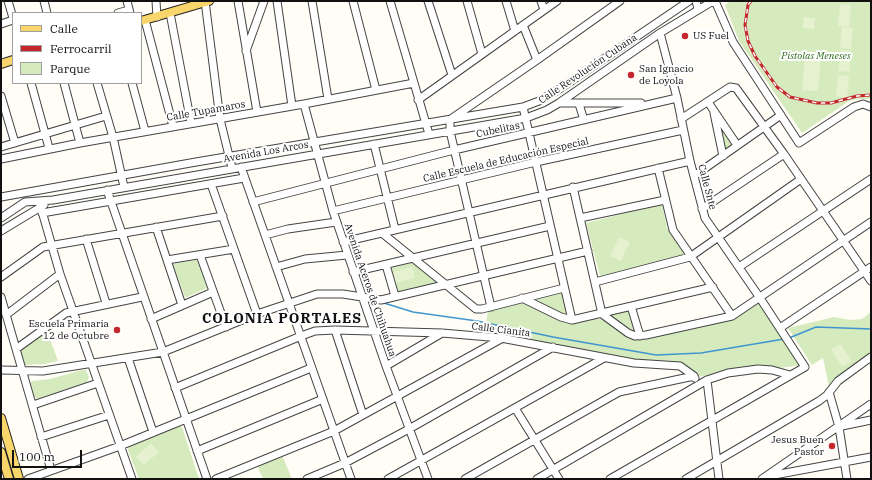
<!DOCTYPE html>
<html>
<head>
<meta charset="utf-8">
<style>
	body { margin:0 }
	#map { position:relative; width:872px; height:480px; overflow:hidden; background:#fffdf5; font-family:"IBM Plex Serif",serif }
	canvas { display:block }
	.frame { position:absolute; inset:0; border:2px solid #111; pointer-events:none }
	.legend { position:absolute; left:12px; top:12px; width:130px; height:72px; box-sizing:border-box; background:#fff; border:1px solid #a0a0a0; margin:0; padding:5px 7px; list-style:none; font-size:12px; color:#111 }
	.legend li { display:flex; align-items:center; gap:8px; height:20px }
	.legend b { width:20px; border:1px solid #a0a0a0 }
	.scale { position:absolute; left:12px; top:450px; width:70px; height:18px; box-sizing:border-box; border:2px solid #111; border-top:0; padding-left:5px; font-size:12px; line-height:14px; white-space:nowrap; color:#111; -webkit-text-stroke:3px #fff; paint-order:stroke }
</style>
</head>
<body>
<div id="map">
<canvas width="872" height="480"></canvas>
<div class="frame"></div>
<ul class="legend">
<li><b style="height:5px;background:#f9d66b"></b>Calle</li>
<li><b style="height:5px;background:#c4262e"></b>Ferrocarril</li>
<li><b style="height:11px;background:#d5ebbd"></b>Parque</li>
</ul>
<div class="scale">100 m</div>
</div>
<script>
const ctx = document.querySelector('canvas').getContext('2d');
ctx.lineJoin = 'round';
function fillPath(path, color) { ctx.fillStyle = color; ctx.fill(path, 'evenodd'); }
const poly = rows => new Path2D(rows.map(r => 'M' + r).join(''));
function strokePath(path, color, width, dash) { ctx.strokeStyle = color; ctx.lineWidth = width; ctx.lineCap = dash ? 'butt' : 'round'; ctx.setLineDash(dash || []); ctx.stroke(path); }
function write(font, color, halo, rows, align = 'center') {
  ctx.font = font + ' "IBM Plex Serif",serif'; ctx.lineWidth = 4; ctx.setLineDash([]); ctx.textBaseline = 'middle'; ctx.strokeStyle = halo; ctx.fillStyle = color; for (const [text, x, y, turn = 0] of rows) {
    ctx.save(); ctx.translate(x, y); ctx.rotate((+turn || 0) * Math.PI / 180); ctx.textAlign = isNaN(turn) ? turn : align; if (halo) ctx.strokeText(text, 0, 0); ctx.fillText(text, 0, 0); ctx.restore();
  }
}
const green = poly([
	[731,1,871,1,871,99,858,99,849,101,802,133,739,41,725,5],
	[717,120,733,145,725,150],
	[662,204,667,228,684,253,683,256,600,276,586,223],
	[195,260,198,260,207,288,187,297,185,297,173,264],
	[415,262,439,282,438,283,395,292,389,269],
	[562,293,566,313,563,315,532,301],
	[761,302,802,365,779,368,758,365,725,370,707,376,697,376,686,366,675,363,642,363,484,335,488,311,518,304,526,303,566,323,573,324,593,319,601,319,627,336,637,339,648,339,734,318],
	[629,310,634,331,608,316],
	[871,312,871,359,830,392,823,358,812,365,788,328,834,317,850,320,862,319],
	[47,331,58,361,45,364,25,365,20,351],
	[82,370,86,370,89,377,87,382,37,399,33,395,30,384,32,381,50,379],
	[179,426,182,427,199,479,139,479,128,450,129,447],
	[282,455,292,479,263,479,257,465]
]);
const pitch = poly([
	[840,4,851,5,849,27,838,26],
	[804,17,815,18,814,29,803,28],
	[842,27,853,28,851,49,840,48],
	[841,50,851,51,849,72,838,71],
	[805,54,821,55,818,91,802,90],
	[838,75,849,76,847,98,836,96],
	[619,237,630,242,621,261,610,256],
	[412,267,415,278,395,283,392,272],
	[840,344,852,361,842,367,831,349],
	[151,443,159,452,144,465,136,457]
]);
const stream = poly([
	[384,303,413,312,477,321,553,337,656,355,701,353,784,339],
	[789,338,816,327,871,329]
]);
const minor = poly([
	[8,1,13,18],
	[44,1,47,13],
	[127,1,130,13],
	[156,1,157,17],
	[205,1,220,119,232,168],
	[238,1,257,112],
	[277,1,292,106],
	[312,1,328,99],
	[353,1,376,90],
	[390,1,429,134],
	[428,1,452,75],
	[467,1,482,54],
	[506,1,515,31],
	[541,1,544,10],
	[696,1,698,9],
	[715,1,733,42,799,143,854,107,863,104,871,107],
	[118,13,129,10],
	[170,13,191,123],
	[145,20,173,126],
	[1,24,13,20],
	[523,25,537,60],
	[246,51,264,1],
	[31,83,49,148],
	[64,83,80,143],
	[97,83,113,137,124,187],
	[132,83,145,131],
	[1,96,15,143],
	[418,100,557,1],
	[708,102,737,145],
	[560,103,641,103],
	[304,104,333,211,386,366,428,479],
	[579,104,584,120],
	[523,107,539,101,558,90,689,1],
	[714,113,723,156],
	[681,119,730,87,736,88,784,154,871,281],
	[374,144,395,229],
	[1,147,106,116],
	[1,159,80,143,304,104,414,83],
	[241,167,351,479],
	[658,168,673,230,732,316],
	[694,176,781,115],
	[211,184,257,314],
	[573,187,602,314,628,333,635,336,646,335,732,316,871,222],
	[107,190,207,479],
	[1,197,196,162,523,107,572,320],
	[39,201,60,274,132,479],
	[253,202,454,150,677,98],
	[702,209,784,154],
	[333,211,536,162,683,130],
	[42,213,244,178],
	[1,218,25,202,53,200,526,118,547,110,559,103,660,33,713,1],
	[580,218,665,200],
	[156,227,182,305],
	[1,231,44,205],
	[382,233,476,309,482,309,564,288],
	[265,235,288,229,336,222],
	[86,239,106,303],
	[343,242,690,161],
	[200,255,226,327],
	[167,260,234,249],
	[386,265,395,296],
	[276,267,305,259,347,255],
	[739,267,871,179],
	[353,272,550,226],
	[1,277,43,247,223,216],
	[595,282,690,257,801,179],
	[1,297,51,470],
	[522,298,561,317,572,320,713,287],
	[631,306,640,336],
	[491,307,450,131,450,121,451,119,537,60,620,1],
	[6,315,60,274],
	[151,319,213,292],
	[780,328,871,267],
	[335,330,363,415],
	[16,349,66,313,142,297],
	[128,358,153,432],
	[386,366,442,333],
	[1,370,43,371,163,352,257,314,317,294,343,294,381,300,588,251],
	[707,380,719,479],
	[175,388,301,336,315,331,335,330,442,333,501,338,634,363,680,366,694,376],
	[829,392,839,427,847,479],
	[33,405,98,383],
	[515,408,559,479],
	[842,426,871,420],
	[41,437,109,415],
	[197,451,323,399],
	[769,476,871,457],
	[28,479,120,446,311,368],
	[216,479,334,431,501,339],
	[307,479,345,463,409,429,553,347],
	[388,479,604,358],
	[465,479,619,392,694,376,695,378],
	[537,479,707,380,728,373,758,369,772,370,790,375],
	[610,479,805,367,760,298,705,218,690,161,677,98,660,33],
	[686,479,819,401,827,395,838,381,871,357],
	[762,479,871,404]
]);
const major = poly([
	[141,21,209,1],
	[1,64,13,60],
	[1,418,19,479],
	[1,452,9,479]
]);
const rail = poly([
	[751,1,748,5,745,25,748,41,755,56,777,87,790,97,817,103,831,103,857,96,871,95]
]);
const markers = [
	[685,36,4,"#c4262e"],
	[631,75,4,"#c4262e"],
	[117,330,4,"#c4262e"],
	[832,446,4,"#c4262e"]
];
const poiNames = [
	["US Fuel",693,36],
	["San Ignacio",639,69],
	["de Loyola",639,81],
	["Escuela Primaria",109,324,"right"],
	["12 de Octubre",109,336,"right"],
	["Jesus Buen",824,440,"right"],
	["Pastor",824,452,"right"]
];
const parkNames = [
	["Pistolas Meneses",816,56]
];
const streetNames = [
	["Calle Revolución Cubana",588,69,-34],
	["Calle Tupamaros",206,111,-10],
	["Cubelitas",498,130,-12],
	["Avenida Los Arcos",266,152,-10],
	["Calle Escuela de Educación Especial",506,160,-13],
	["Calle Snte",707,187,75],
	["Avenida Aceros de Chihuahua",370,290,71],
	["Calle Cianita",501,330,7]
];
const districtNames = [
	["COLONIA PORTALES",282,319]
];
fillPath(green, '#d5ebbd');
fillPath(pitch, '#e6f2cf');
strokePath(stream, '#3f96cf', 1.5);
strokePath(minor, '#444', 9);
strokePath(major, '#222', 10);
strokePath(minor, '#fff', 7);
strokePath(major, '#f9d66b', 8);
strokePath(rail, '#c4262e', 3);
strokePath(rail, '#fff', 1.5, [4.5]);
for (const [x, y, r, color] of markers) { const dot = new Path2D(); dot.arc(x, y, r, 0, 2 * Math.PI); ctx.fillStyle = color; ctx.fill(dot); strokePath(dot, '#fff', 1.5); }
write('10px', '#111', '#fff', poiNames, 'left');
write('italic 10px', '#2f6b1f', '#fff', parkNames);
write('10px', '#111', '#fff', streetNames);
ctx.letterSpacing = '1px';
write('bold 14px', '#111', '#fff', districtNames);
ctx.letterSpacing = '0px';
</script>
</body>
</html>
